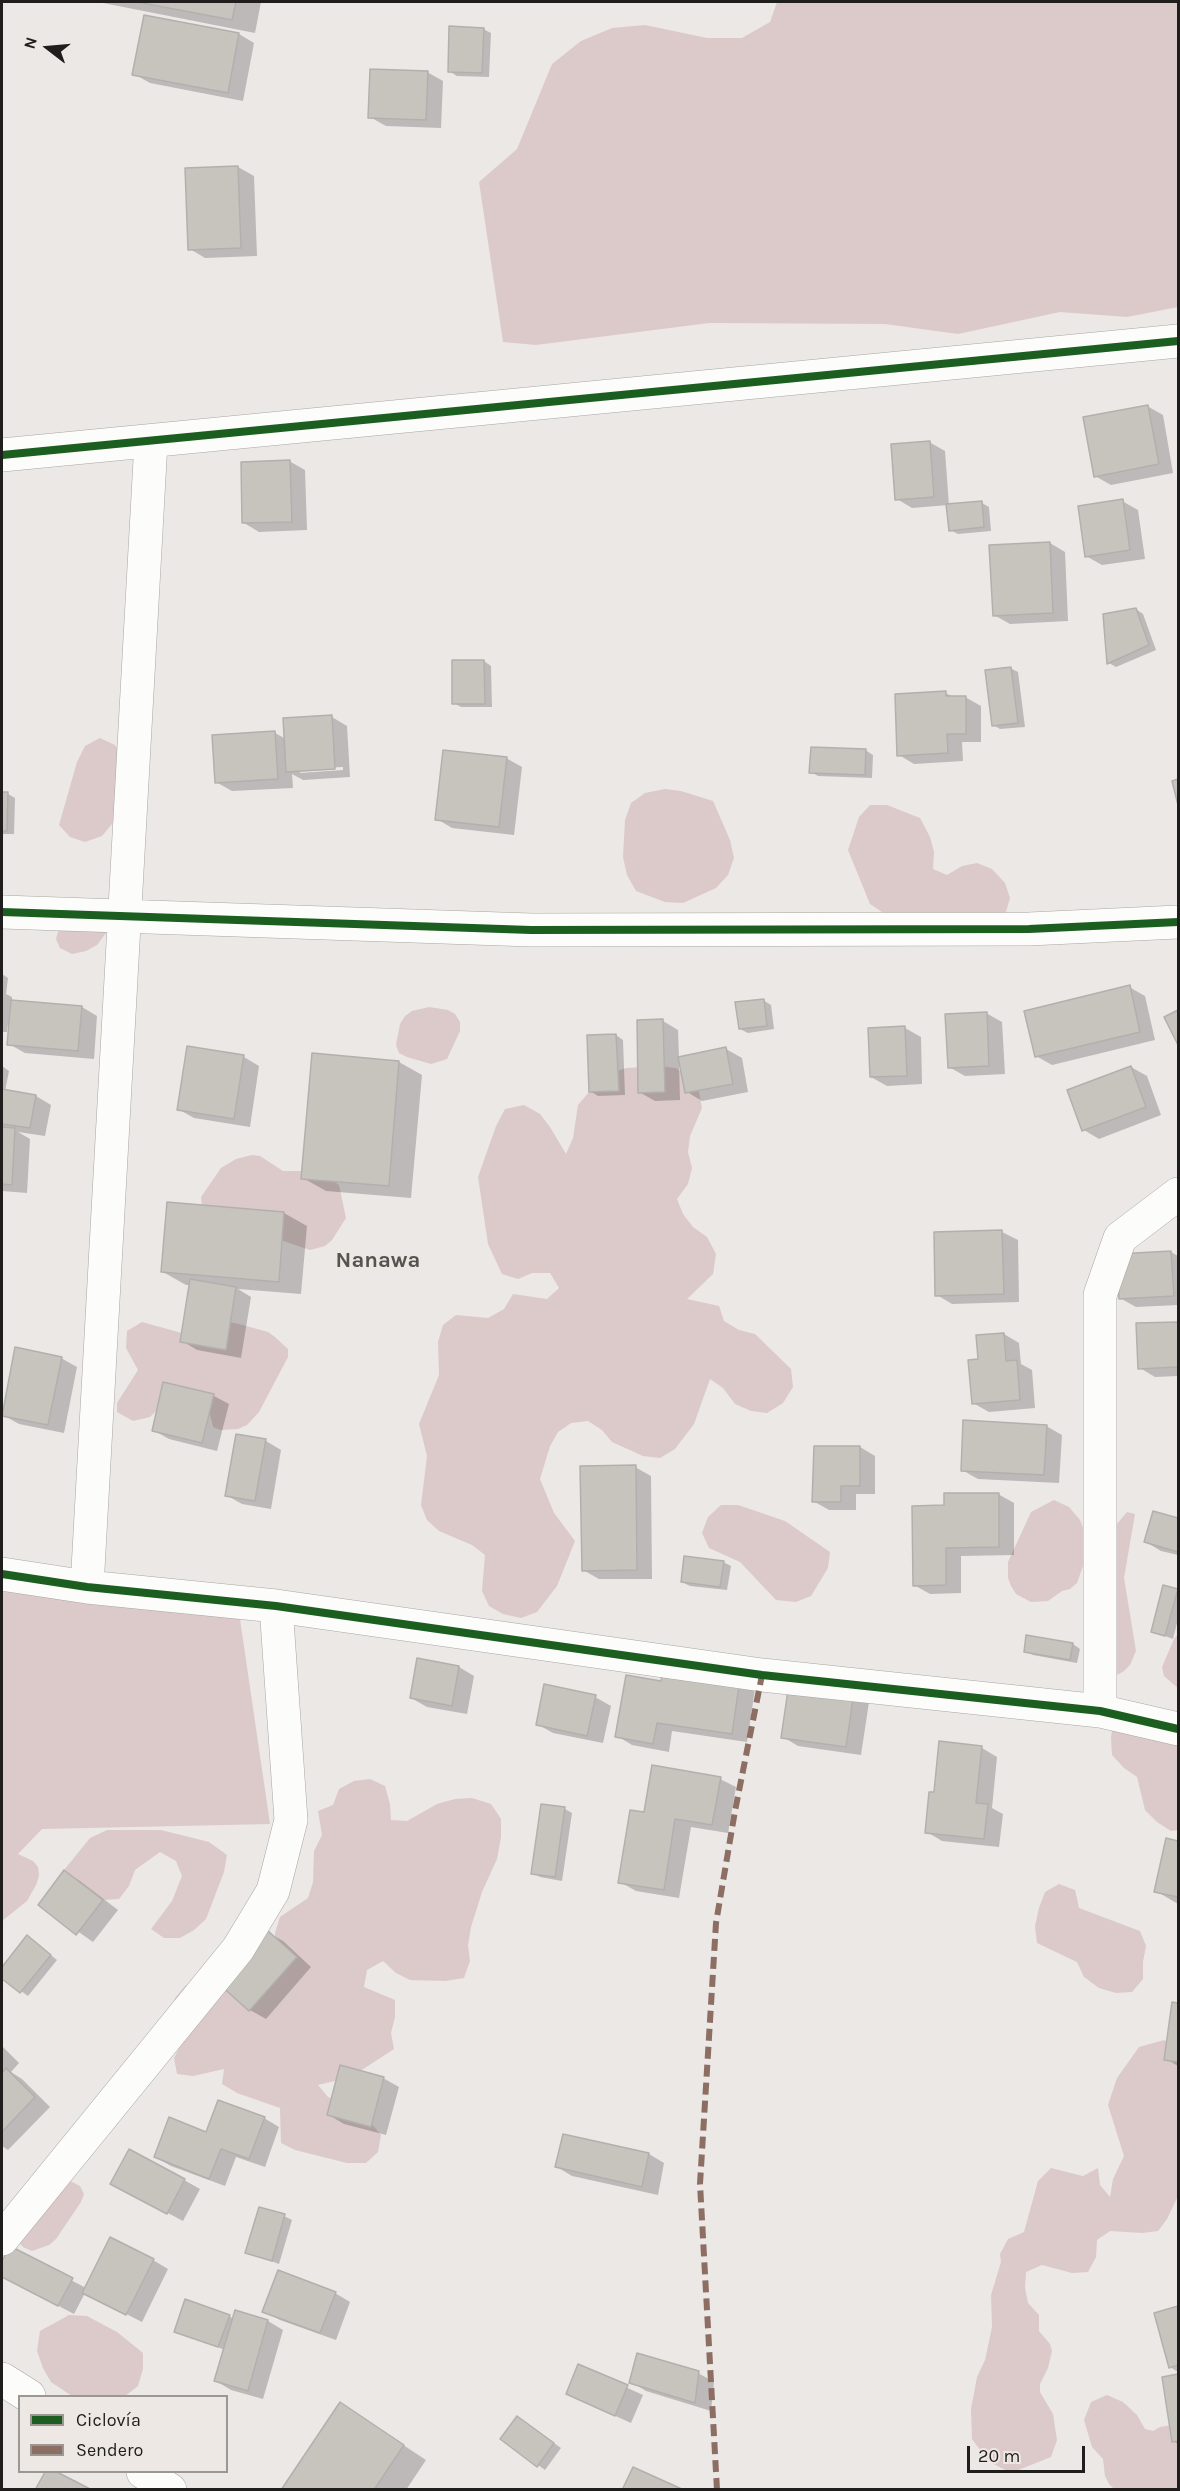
<!DOCTYPE html>
<html>
<head>
<meta charset="utf-8">
<style>
	body { margin:0 }
	#map { position:relative; width:1180px; height:2491px; overflow:hidden; background:#ebe8e6; font-family:Karla,sans-serif }
	canvas { display:block }
	.frame { position:absolute; inset:0; border:3px solid #201e1c; pointer-events:none }
	.legend { position:absolute; left:18px; top:2395px; width:210px; height:78px; box-sizing:border-box; background:#ede8e4; border:2px solid #9b9794; margin:0; padding:8px 10px; list-style:none; font-size:18px; color:#201e1c }
	.legend li { display:flex; align-items:center; gap:12px; height:30px }
	.legend b { width:30px; border:2px solid #9b9794 }
	.north { position:absolute; left:18px; top:18px; width:60px; height:60px; -webkit-text-stroke:4px #ede8e4; paint-order:stroke; rotate:286deg; font-size:16px; font-weight:700; line-height:24px; text-align:center; color:#201e1c }
	.north::after { content:''; display:block; margin:auto; width:21px; height:27px; background:#201e1c; clip-path:polygon(50% 0,100% 100%,50% 72%,0 100%) }
	.scale { position:absolute; left:967px; top:2446px; width:118px; height:27px; box-sizing:border-box; border:3px solid #201e1c; border-top:0; padding-left:8px; font-size:18px; line-height:21px; white-space:nowrap; color:#201e1c; -webkit-text-stroke:4px #ede8e4; paint-order:stroke }
</style>
</head>
<body>
<div id="map">
<canvas width="1180" height="2491"></canvas>
<div class="frame"></div>
<ul class="legend">
<li><b style="height:8px;background:#1b5e20"></b>Ciclovía</li>
<li><b style="height:8px;background:#8d6e63"></b>Sendero</li>
</ul>
<div class="north">N</div>
<div class="scale">20 m</div>
</div>
<script>
const ctx = document.querySelector('canvas').getContext('2d');
ctx.lineJoin = 'round';
function fillPath(path, color) { ctx.fillStyle = color; ctx.fill(path, 'evenodd'); }
const poly = rows => new Path2D(rows.map(r => 'M' + r).join(''));
function strokePath(path, color, width, dash) { ctx.strokeStyle = color; ctx.lineWidth = width; ctx.lineCap = dash ? 'butt' : 'round'; ctx.setLineDash(dash || []); ctx.stroke(path); }
function write(font, color, halo, rows, align = 'center') {
  ctx.font = font + ' Karla,sans-serif'; ctx.lineWidth = 6; ctx.setLineDash([]); ctx.textBaseline = 'middle'; ctx.strokeStyle = halo; ctx.fillStyle = color; for (const [text, x, y, turn = 0] of rows) {
    ctx.save(); ctx.translate(x, y); ctx.rotate((+turn || 0) * Math.PI / 180); ctx.textAlign = isNaN(turn) ? turn : align; if (halo) ctx.strokeText(text, 0, 0); ctx.fillText(text, 0, 0); ctx.restore();
  }
}
const green = poly([
	[777,2,1178,2,1178,307,1127,317,1060,312,958,334,885,324,709,323,536,345,503,342,479,182,517,149,552,64,581,41,612,28,645,25,707,38,742,38,770,22],
	[100,738,115,745,124,758,127,774,112,824,102,836,85,842,70,837,59,825,77,762,85,746],
	[665,789,681,791,713,801,730,840,734,858,728,875,716,888,683,903,665,902,636,891,627,875,623,857,625,820,631,803,645,793],
	[870,805,887,805,920,818,930,837,934,852,933,869,947,875,962,866,977,863,992,869,1005,883,1010,898,1000,933,885,914,870,904,848,850,859,817],
	[108,923,106,933,97,945,86,951,72,954,60,948,56,939,60,924],
	[429,1007,448,1010,455,1014,460,1022,460,1031,447,1059,431,1064,407,1057,399,1053,396,1045,400,1024,405,1016,412,1011],
	[660,1066,676,1068,689,1078,699,1092,702,1108,690,1136,688,1152,692,1168,688,1184,677,1199,683,1214,693,1227,707,1237,716,1254,713,1274,687,1299,719,1306,724,1321,739,1330,755,1334,791,1369,793,1387,783,1403,767,1413,751,1411,735,1404,723,1388,710,1379,694,1424,675,1449,660,1458,643,1456,612,1442,602,1430,588,1421,571,1423,558,1432,550,1446,540,1479,554,1513,575,1541,557,1586,537,1612,521,1618,503,1614,489,1606,482,1591,485,1555,472,1545,439,1531,427,1520,421,1505,427,1456,419,1424,439,1375,438,1342,443,1325,456,1315,488,1318,504,1309,513,1294,547,1299,559,1288,550,1273,532,1273,518,1279,502,1274,488,1244,478,1177,496,1126,505,1109,524,1105,540,1114,550,1127,566,1154,573,1138,578,1105,589,1092,595,1079,626,1068],
	[252,1155,260,1156,283,1171,319,1171,339,1185,346,1218,332,1240,325,1246,310,1250,203,1214,201,1197,221,1168,236,1159],
	[142,1322,200,1338,230,1322,239,1324,268,1332,275,1337,288,1349,288,1357,259,1412,247,1425,238,1429,220,1430,213,1427,209,1410,164,1396,156,1411,150,1417,133,1421,117,1412,117,1403,138,1370,126,1348,127,1331],
	[1054,1500,1069,1507,1080,1520,1086,1535,1085,1560,1077,1583,1070,1589,1062,1591,1048,1601,1031,1602,1016,1594,1011,1586,1008,1578,1008,1562,1031,1512],
	[721,1505,738,1505,785,1521,830,1552,828,1568,811,1596,796,1602,776,1600,740,1562,709,1548,702,1533,708,1517],
	[1127,1512,1135,1514,1124,1578,1136,1651,1130,1665,1124,1671,1117,1675,1109,1675,1115,1526],
	[2,1562,236,1592,270,1824,42,1829,18,1854,33,1861,38,1867,39,1876,36,1885,27,1901,2,1921],
	[1178,1634,1178,1688,1164,1676,1162,1667,1174,1639],
	[1113,1721,1178,1736,1178,1830,1171,1831,1157,1822,1145,1810,1137,1777,1124,1768,1112,1755,1111,1738],
	[370,1779,385,1786,390,1804,391,1820,407,1821,437,1804,455,1799,472,1798,491,1804,501,1819,501,1837,497,1859,482,1892,471,1927,468,1945,470,1961,464,1978,445,1981,410,1980,396,1973,383,1961,367,1970,364,1987,395,2000,395,2017,391,2033,394,2049,351,2077,318,2085,328,2097,359,2109,381,2135,378,2152,366,2163,347,2163,295,2150,281,2143,280,2108,237,2093,222,2084,224,2069,193,2076,177,2074,174,2058,181,2044,171,2012,175,1998,186,1985,203,1983,275,1964,275,1933,280,1917,308,1898,313,1882,314,1851,322,1835,318,1811,333,1805,339,1789,354,1781],
	[107,1830,161,1830,209,1842,227,1855,224,1872,206,1919,194,1930,180,1938,164,1938,151,1929,172,1901,182,1876,176,1861,160,1852,135,1870,129,1886,119,1899,103,1900,67,1888,64,1870,90,1838],
	[1059,1884,1075,1890,1079,1908,1140,1931,1146,1946,1143,1962,1143,1979,1132,1992,1116,1993,1099,1988,1084,1977,1077,1962,1037,1943,1035,1926,1039,1908,1045,1892],
	[1164,2040,1178,2047,1178,2196,1167,2219,1158,2231,1142,2233,1110,2231,1097,2240,1096,2257,1088,2272,1072,2273,1042,2265,1026,2272,1025,2288,1028,2303,1039,2315,1039,2331,1050,2344,1052,2351,1048,2368,1040,2384,1040,2392,1053,2414,1057,2440,1051,2457,1011,2473,988,2461,972,2439,971,2409,977,2377,985,2360,992,2327,991,2295,1001,2262,1000,2254,1008,2239,1024,2232,1038,2181,1051,2168,1083,2176,1098,2168,1100,2185,1110,2197,1113,2179,1124,2156,1108,2105,1117,2078,1139,2047],
	[58,2175,80,2186,84,2194,81,2202,56,2239,49,2245,32,2251,23,2247,17,2240],
	[69,2315,87,2316,117,2332,143,2353,143,2369,138,2386,125,2396,72,2396,51,2382,43,2368,37,2351,40,2331],
	[1107,2395,1123,2402,1137,2415,1145,2429,1153,2431,1160,2427,1178,2424,1178,2489,1114,2489,1109,2484,1105,2476,1103,2459,1092,2447,1084,2420,1091,2402]
]);
const shadow = poly([
	[98,2,261,2,255,33],
	[483,29,491,33,489,77,457,76,449,71],
	[239,34,254,43,243,101,150,83,134,74],
	[427,72,443,81,441,128,386,126,370,117],
	[238,167,254,176,257,256,205,258,190,249],
	[1147,406,1163,415,1173,473,1111,485,1095,476],
	[929,442,945,451,949,506,982,503,989,507,991,531,958,534,950,530,948,505,912,508,897,499],
	[289,461,305,470,307,530,259,532,244,523],
	[1122,501,1138,510,1145,559,1102,565,1086,556],
	[1050,543,1065,552,1068,621,1010,624,994,615],
	[1136,609,1143,614,1156,650,1116,667,1109,663],
	[484,661,491,666,492,707,461,707,454,703],
	[1010,668,1018,672,1025,727,1000,729,993,725],
	[945,693,954,697,965,697,981,706,981,742,962,742,963,761,914,764,899,755],
	[332,717,347,726,350,777,303,780,292,774,293,788,232,791,216,782,275,733,286,739],
	[343,767,343,770,300,773,300,769],
	[865,750,873,755,872,778,818,776,811,772],
	[506,758,522,767,514,835,452,828,437,819],
	[2,793,8,794,15,798,14,834,2,834],
	[2,974,8,978,6,994,12,997,12,1002,82,1007,97,1016,94,1059,25,1053,9,1044,11,1024,8,1024,7,1032,2,1032],
	[1129,987,1145,996,1155,1040,1052,1065,1036,1056],
	[763,1000,771,1005,774,1029,748,1033,740,1029],
	[986,1013,1002,1022,1005,1074,965,1076,949,1067],
	[663,1021,678,1030,679,1058,726,1049,742,1058,748,1092,702,1101,687,1092,679,1061,680,1100,655,1101,639,1092],
	[905,1028,921,1037,922,1084,887,1086,871,1077,869,1029],
	[616,1035,623,1040,625,1095,598,1096,590,1091],
	[244,1057,259,1066,250,1127,194,1118,178,1109],
	[399,1062,422,1075,411,1198,326,1191,303,1178],
	[2,1066,9,1071,5,1091,36,1096,51,1105,45,1136,18,1132,30,1139,27,1193,2,1191],
	[1131,1067,1147,1076,1161,1115,1099,1139,1084,1130],
	[169,1204,284,1213,307,1226,301,1294,238,1289,251,1297,241,1358,197,1350,182,1341,191,1285,186,1285,163,1272],
	[1002,1232,1018,1240,1019,1302,952,1304,937,1295],
	[1171,1252,1178,1256,1178,1305,1136,1307,1120,1298],
	[1178,1323,1178,1376,1155,1377,1140,1368,1138,1325],
	[1004,1334,1019,1343,1021,1364,1032,1370,1035,1408,989,1412,973,1403,979,1360],
	[61,1358,77,1367,64,1433,19,1424,3,1415],
	[165,1384,214,1396,229,1404,217,1451,169,1439,153,1430],
	[1046,1426,1062,1435,1059,1483,978,1479,962,1470],
	[266,1441,281,1450,271,1509,242,1504,226,1495],
	[860,1447,875,1456,875,1494,856,1494,856,1510,829,1510,813,1501,813,1459],
	[635,1467,651,1476,652,1579,599,1579,583,1570],
	[998,1494,1014,1503,1014,1555,961,1556,961,1593,930,1594,914,1585,945,1507],
	[1154,1513,1178,1520,1178,1555,1161,1551,1146,1542],
	[723,1562,731,1566,727,1590,690,1586,682,1582],
	[1164,1587,1178,1591,1178,1619,1173,1639,1152,1631],
	[1073,1644,1080,1649,1077,1663,1033,1655,1025,1651],
	[459,1667,474,1676,467,1714,427,1707,411,1698],
	[663,1682,755,1689,747,1742,672,1731,669,1752,632,1745,617,1736],
	[791,1685,869,1702,861,1755,798,1746,783,1737],
	[595,1697,611,1706,603,1743,553,1733,537,1724],
	[941,1743,982,1748,997,1757,992,1808,1003,1814,999,1847,942,1841,927,1832,935,1794],
	[720,1779,736,1787,728,1833,691,1827,679,1898,636,1891,620,1882,645,1814],
	[565,1809,572,1813,562,1881,540,1877,533,1873],
	[1167,1840,1178,1842,1178,1904,1156,1891],
	[65,1872,80,1881,118,1910,93,1942,40,1905],
	[267,1932,283,1941,311,1967,266,2019,250,2010,222,1984],
	[28,1937,57,1960,28,1996,2,1977,2,1969],
	[1173,2004,1178,2005,1178,2066,1166,2059],
	[2,2046,19,2063,11,2072,22,2079,50,2107,8,2150,2,2146],
	[383,2078,399,2087,386,2135,344,2124,329,2115],
	[264,2118,279,2127,265,2167,236,2157,225,2186,171,2166,155,2157,207,2134],
	[649,2154,664,2163,658,2195,572,2176,557,2167],
	[184,2180,200,2189,183,2221,128,2192],
	[284,2216,292,2220,279,2264,247,2252],
	[10,2248,86,2288,153,2260,168,2269,142,2322,85,2293,74,2314,2,2276,2,2264],
	[335,2293,350,2302,336,2340,280,2320,264,2311],
	[1178,2307,1178,2372,1170,2367,1155,2314],
	[236,2311,268,2321,283,2330,263,2399,231,2390,216,2381,225,2350,176,2331,229,2316,234,2319],
	[579,2366,643,2395,631,2423,567,2394],
	[698,2373,714,2382,711,2411,646,2391,631,2382],
	[1178,2376,1178,2444,1173,2441,1164,2378],
	[341,2404,426,2460,406,2490,283,2490],
	[524,2422,561,2448,545,2470,502,2439]
]);
const building = poly([
	[137,2,236,2,232,20,137,2],
	[144,15,239,33,228,93,132,75,144,15],
	[449,26,484,28,482,73,448,72,449,26],
	[370,69,428,71,426,120,368,118,370,69],
	[238,166,241,248,188,250,185,168,238,166],
	[1148,405,1159,464,1094,477,1083,417,1148,405],
	[930,441,934,497,895,500,891,444,930,441],
	[290,460,292,522,242,523,241,462,290,460],
	[1123,499,1130,550,1085,557,1078,506,1123,499],
	[982,501,984,527,949,531,946,504,982,501],
	[1050,542,1053,613,993,616,989,545,1050,542],
	[1136,608,1149,645,1107,664,1103,614,1136,608],
	[452,660,484,660,485,704,452,704,452,660],
	[1011,667,1018,723,992,726,985,670,1011,667],
	[946,691,946,696,966,696,966,734,947,734,948,753,897,756,895,694,946,691],
	[332,715,335,769,286,772,283,718,332,715],
	[275,731,278,779,215,783,212,735,275,731],
	[811,747,866,749,865,775,809,773,811,747],
	[443,750,507,757,499,827,435,820,443,750],
	[1178,779,1178,805,1172,781,1178,779],
	[2,792,8,792,7,831,2,831,2,792],
	[1130,985,1140,1032,1035,1057,1024,1011,1130,985],
	[764,999,767,1026,739,1029,735,1002,764,999],
	[11,1000,82,1006,78,1051,7,1045,11,1000],
	[1178,1010,1178,1045,1164,1017,1178,1010],
	[987,1012,989,1066,948,1068,945,1014,987,1012],
	[663,1019,665,1092,638,1093,637,1020,663,1019],
	[905,1026,907,1076,870,1077,868,1028,905,1026],
	[616,1034,619,1091,589,1092,587,1035,616,1034],
	[187,1046,244,1055,234,1119,177,1110,187,1046],
	[726,1047,733,1084,685,1093,678,1057,726,1047],
	[312,1053,399,1061,389,1186,301,1179,312,1053],
	[1131,1066,1146,1107,1082,1131,1067,1090,1131,1066],
	[2,1089,36,1095,30,1128,2,1124,2,1089],
	[2,1127,15,1128,12,1185,2,1184,2,1127],
	[167,1202,284,1212,279,1282,161,1272,167,1202],
	[1002,1230,1004,1294,935,1296,934,1232,1002,1230],
	[1171,1251,1174,1296,1119,1299,1117,1254,1171,1251],
	[190,1279,236,1287,226,1350,180,1342,190,1279],
	[1178,1322,1178,1367,1138,1369,1136,1323,1178,1322],
	[1004,1333,1006,1361,1017,1360,1020,1400,972,1404,968,1360,978,1359,976,1335,1004,1333],
	[15,1347,62,1357,48,1425,2,1416,15,1347],
	[163,1382,214,1394,202,1443,152,1431,163,1382],
	[963,1420,1047,1425,1044,1475,961,1471,963,1420],
	[236,1434,266,1439,255,1501,225,1496,236,1434],
	[814,1446,860,1446,860,1486,841,1486,841,1502,812,1502,814,1446],
	[636,1465,637,1570,582,1571,580,1466,636,1465],
	[944,1493,999,1493,999,1547,946,1548,946,1585,913,1586,912,1506,944,1505,944,1493],
	[1153,1511,1178,1518,1178,1552,1144,1542,1153,1511],
	[684,1556,724,1561,720,1587,681,1582,684,1556],
	[1163,1585,1178,1589,1165,1636,1151,1632,1163,1585],
	[1026,1635,1073,1643,1070,1660,1024,1652,1026,1635],
	[417,1658,459,1666,452,1706,410,1698,417,1658],
	[663,1666,740,1679,732,1734,657,1723,653,1744,615,1737,626,1675,661,1681,663,1666],
	[789,1683,854,1692,846,1747,781,1738,789,1683],
	[544,1684,596,1695,587,1736,536,1725,544,1684],
	[939,1741,982,1746,976,1803,988,1804,984,1839,925,1833,929,1792,934,1792,939,1741],
	[652,1765,721,1777,712,1825,675,1819,664,1890,618,1883,630,1810,644,1812,652,1765],
	[541,1804,565,1807,555,1877,531,1874,541,1804],
	[1166,1838,1178,1841,1178,1897,1154,1892,1166,1838],
	[64,1870,103,1900,76,1935,38,1905,64,1870],
	[267,1930,297,1957,249,2011,219,1984,267,1930],
	[27,1935,51,1955,20,1993,2,1979,2,1967,27,1935],
	[1172,2002,1178,2003,1178,2062,1164,2060,1172,2002],
	[340,2065,384,2077,371,2127,327,2115,340,2065],
	[6,2068,35,2097,2,2132,2,2073,6,2068],
	[218,2100,265,2117,249,2159,221,2149,209,2179,154,2157,169,2117,206,2132,218,2100],
	[563,2134,649,2153,642,2187,555,2167,563,2134],
	[129,2149,185,2179,167,2214,110,2184,129,2149],
	[259,2207,285,2214,272,2261,245,2253,259,2207],
	[110,2237,154,2259,126,2315,82,2293,110,2237],
	[10,2246,73,2278,58,2306,2,2277,2,2261,10,2246],
	[278,2270,336,2292,320,2333,262,2312,278,2270],
	[185,2299,230,2315,218,2347,174,2332,185,2299],
	[1178,2306,1178,2365,1169,2368,1154,2313,1178,2306],
	[235,2310,268,2320,248,2391,214,2381,235,2310],
	[637,2353,699,2371,695,2403,629,2383,637,2353],
	[578,2364,628,2385,615,2416,566,2394,578,2364],
	[1178,2374,1178,2441,1172,2442,1162,2377,1178,2374],
	[340,2402,404,2445,374,2490,281,2490,340,2402],
	[517,2416,554,2443,537,2467,500,2439,517,2416],
	[633,2467,684,2490,622,2490,633,2467],
	[45,2472,57,2472,92,2490,35,2490,45,2472]
]);
const minor = poly([
	[2,455,1178,341],
	[2,912,531,930,1029,929,1178,922],
	[2,1574,87,1587,276,1606,762,1675,1100,1711,1178,1729],
	[87,1587,151,442],
	[1100,1711,1100,1295,1120,1238,1178,1194],
	[2,2239,238,1949,273,1891,291,1820,276,1606]
]);
const tertiary = poly([
	[2,2379,29,2396],
	[143,2472,170,2490]
]);
const quiet = poly([
	[717,2490,700,2184,716,1923,735,1811,762,1675]
]);
const cycleway = poly([
	[2,455,1178,341],
	[2,912,531,930,1029,929,1178,922],
	[2,1574,87,1587,276,1606,762,1675,1100,1711,1178,1729]
]);
const quarterNames = [
	["Nanawa",378,1261]
];
fillPath(green, '#dccaca');
fillPath(shadow, '#0003');
fillPath(building, '#c7c4bd');
strokePath(building, '#b2b0ae', 1.5);
strokePath(minor, '#a8a6a5', 34);
strokePath(tertiary, '#a8a6a5', 34);
strokePath(minor, '#fcfcfb', 33);
strokePath(tertiary, '#fcfcfb', 33);
strokePath(quiet, '#8d6e63', 6, [12, 6]);
strokePath(cycleway, '#1b5e20', 8);
write('bold 22px', '#57534f', '#ede8e4', quarterNames);
</script>
</body>
</html>
